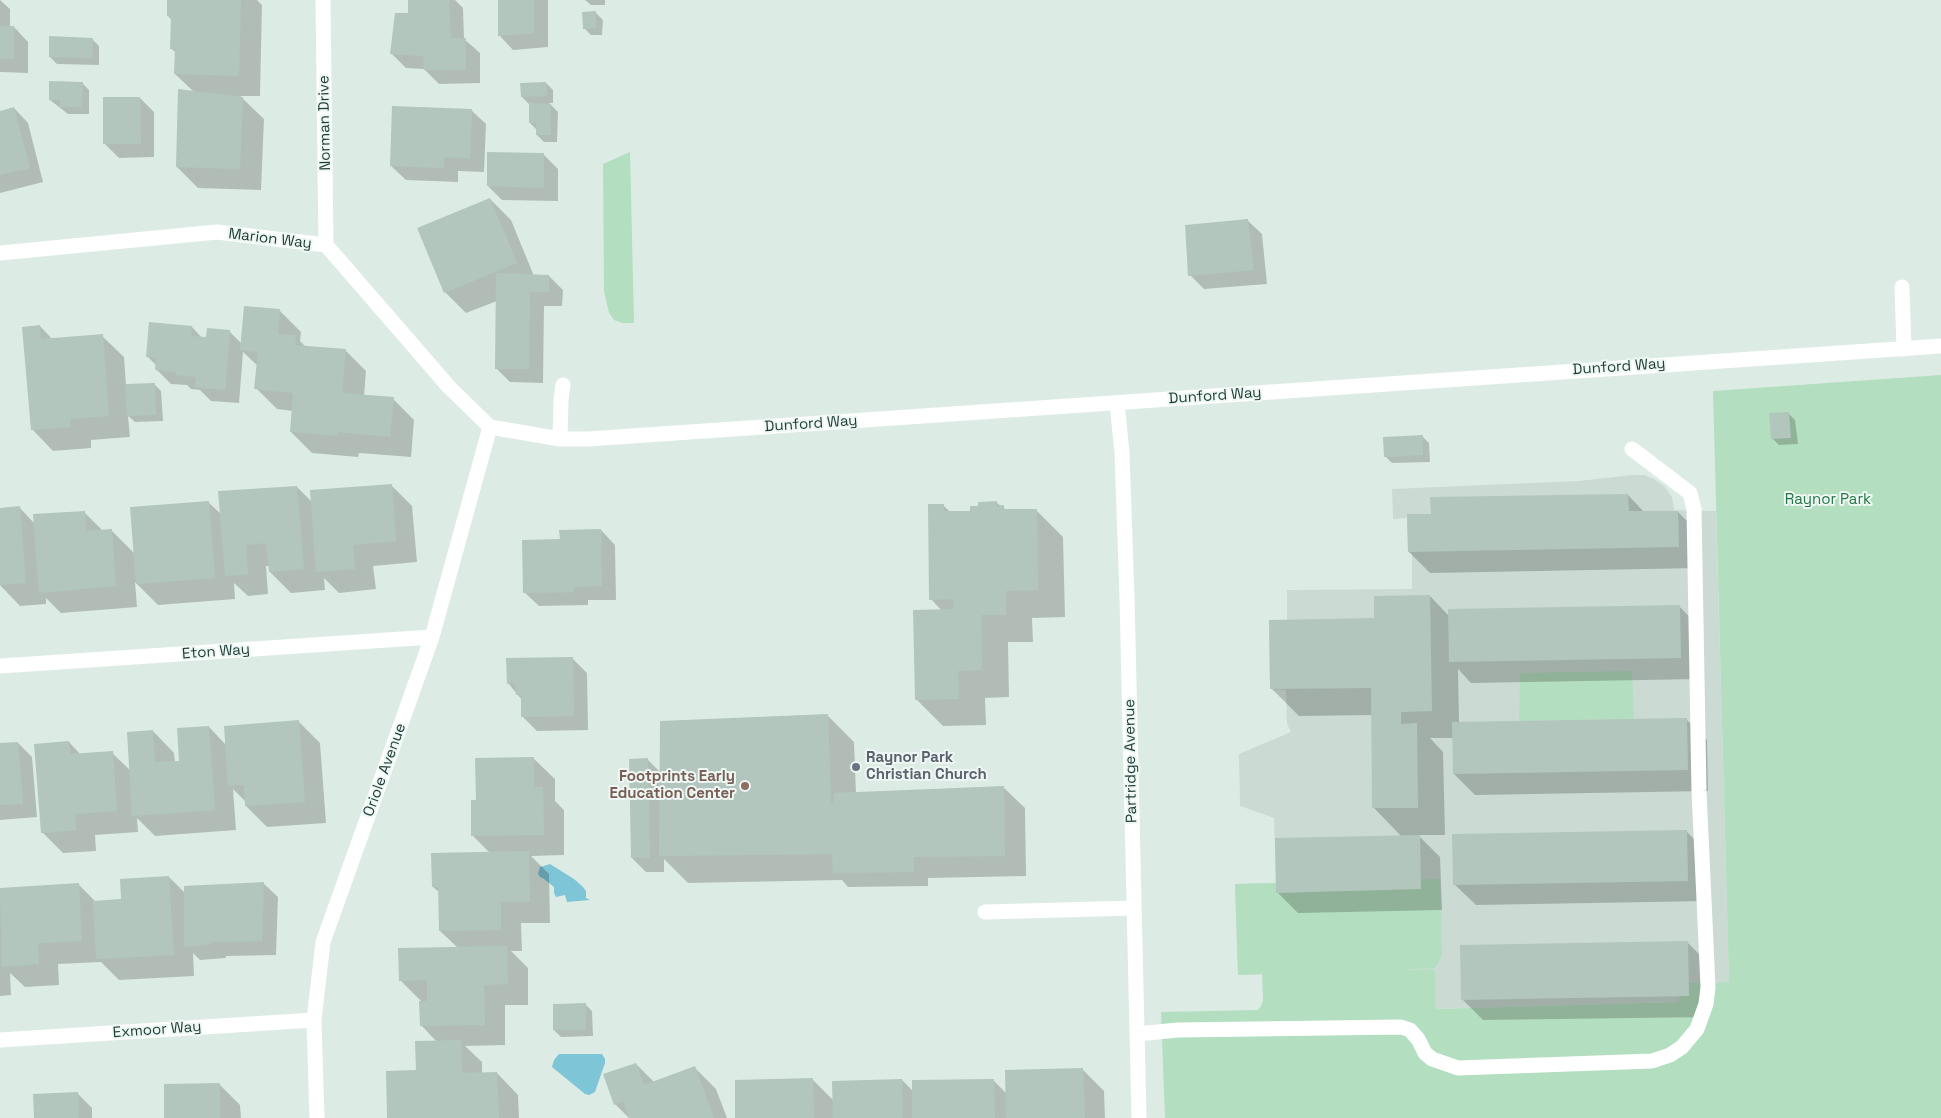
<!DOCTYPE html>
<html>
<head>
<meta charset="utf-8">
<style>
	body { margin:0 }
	canvas { display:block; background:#ddebe5 }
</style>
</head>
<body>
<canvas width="1941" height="1118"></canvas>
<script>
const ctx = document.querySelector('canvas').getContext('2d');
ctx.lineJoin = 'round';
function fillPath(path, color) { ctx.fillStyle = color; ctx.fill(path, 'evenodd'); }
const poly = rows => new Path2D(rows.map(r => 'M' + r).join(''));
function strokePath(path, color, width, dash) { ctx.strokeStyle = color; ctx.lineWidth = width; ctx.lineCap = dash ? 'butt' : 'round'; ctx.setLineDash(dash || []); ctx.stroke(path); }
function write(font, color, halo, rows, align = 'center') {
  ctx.font = font + ' "Space Grotesk",sans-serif'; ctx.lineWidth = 4; ctx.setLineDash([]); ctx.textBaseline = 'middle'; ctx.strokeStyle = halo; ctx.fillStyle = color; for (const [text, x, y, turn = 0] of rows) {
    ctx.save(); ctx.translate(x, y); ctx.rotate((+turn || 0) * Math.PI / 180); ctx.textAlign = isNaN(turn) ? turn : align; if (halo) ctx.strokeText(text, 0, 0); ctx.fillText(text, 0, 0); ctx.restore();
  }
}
const built = poly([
	[1632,475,1644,475,1654,479,1664,486,1672,497,1674,510,1716,511,1729,982,1689,983,1680,1002,1436,1009,1434,969,1238,975,1235,884,1276,883,1274,818,1240,806,1239,754,1291,732,1287,724,1286,690,1270,689,1269,620,1287,620,1287,590,1412,589,1412,553,1408,552,1407,518,1393,519,1392,489,1579,481]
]);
const green = poly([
	[630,152,634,323,622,323,614,320,609,313,604,291,603,164],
	[1941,375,1941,1118,1165,1118,1161,1012,1258,1010,1261,1006,1263,1000,1262,974,1238,975,1235,884,1440,879,1442,956,1435,968,1394,970,1435,969,1436,1009,1679,1002,1680,993,1688,983,1729,982,1713,391],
	[1632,671,1634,719,1519,721,1520,673]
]);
const water = poly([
	[550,864,574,879,583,887,586,891,586,898,590,900,567,902,565,895,556,897,554,893,554,887,544,879,540,877,538,874,540,867],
	[559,1054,602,1054,605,1059,605,1063,595,1092,589,1095,585,1094,552,1067,554,1060]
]);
const shadow = poly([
	[0,0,10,9,10,27,14,27,28,42,28,73,0,72],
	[169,0,257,0,262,5,260,96,240,96,264,119,261,190,198,188,177,167,194,92,175,74,176,53,171,48,172,20,168,16],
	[409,0,455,0,463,8,464,39,480,53,480,83,439,84,424,69,406,68,392,54,410,14],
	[499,0,548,0,548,47,513,50,499,35],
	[585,0,605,0,605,5,591,5],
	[596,13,603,20,602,35,591,35,584,28],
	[92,39,99,46,99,65,57,64,50,57],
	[82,83,89,90,89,114,68,114,50,100],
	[546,83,553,90,553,103,549,103,558,112,557,142,544,142,537,135,537,130,530,123,529,104,522,97],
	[140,98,154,112,154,157,119,158,105,144],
	[14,108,28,123,43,182,0,193,0,112],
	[471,110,486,124,484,172,458,171,458,182,406,180,391,166],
	[544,155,558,169,558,201,502,200,488,186],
	[490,199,511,220,534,276,549,276,563,290,562,306,544,306,543,383,510,382,496,368,497,301,466,313,445,292],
	[1247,220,1262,234,1267,284,1204,289,1190,275],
	[280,311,301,332,300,341,306,347,345,350,366,371,364,396,393,399,414,420,411,457,359,453,358,457,312,453,291,432,293,411,277,409,256,388,258,366,243,352,239,403,211,401,200,390,191,389,187,385,171,384,156,369,157,366,148,357,192,327,202,338,229,331,242,344],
	[40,326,53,340,102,336,124,357,126,385,154,384,161,391,163,421,135,422,128,416,130,437,91,440,91,448,53,451,32,429],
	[1788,413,1795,420,1798,444,1779,445,1772,438],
	[1422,436,1429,443,1430,462,1392,463,1385,456],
	[391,485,412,506,417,562,373,566,376,589,339,593,324,578,325,590,291,593,270,572,269,566,266,566,268,594,248,596,234,583,235,599,158,605,135,582,137,607,61,613,46,598,46,604,20,606,0,585,0,509,19,507,34,523,84,512,103,531,111,530,135,554,208,502,222,515,297,487,312,502],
	[1628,495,1644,512,1678,512,1699,533,1700,568,1430,573,1409,552,1432,515],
	[997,503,1008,511,1036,510,1063,537,1065,617,1032,618,1033,642,1008,642,1009,697,985,698,986,725,943,726,916,699,942,611,931,599,943,505,950,512,971,512],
	[601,530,615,545,616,600,588,600,588,605,539,606,524,592,561,540],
	[1430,596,1449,616,1679,606,1700,628,1701,679,1471,683,1458,669,1459,723,1686,719,1707,740,1708,791,1475,795,1454,774,1453,738,1430,738,1443,752,1445,835,1418,835,1440,857,1442,910,1298,913,1277,892,1402,837,1374,808,1372,715,1299,716,1272,689,1375,619],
	[573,659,587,673,588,730,537,731,523,717,522,700,508,683],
	[827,715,854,742,856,794,1003,787,1025,808,1026,876,928,878,928,886,848,887,842,880,688,883,664,859,664,872,646,872,632,858,648,760,661,773],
	[299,722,320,743,326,823,267,827,246,806,246,802,233,789,236,830,155,836,137,818,138,832,95,835,96,851,63,853,42,832,69,742,81,755,112,753,131,771,153,731,174,753,175,762,180,762,209,727,226,745],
	[18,743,32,757,37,817,0,820,0,744],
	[533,758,555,779,555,801,564,810,564,855,531,856,549,874,550,923,521,923,522,951,511,951,528,968,528,1005,505,1005,505,1045,465,1046,482,1062,482,1074,497,1073,518,1095,519,1118,388,1118,437,1042,421,1025,421,1001,400,980,458,948,440,931,440,893,433,887,490,853,473,836,477,801],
	[1686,831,1707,852,1708,901,1476,905,1454,884],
	[169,877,185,893,263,883,278,897,276,955,226,956,226,958,200,960,193,953,194,976,119,980,101,962,58,964,59,985,25,987,10,973,11,995,0,996,0,889,79,885,96,902,122,900],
	[1687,942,1708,963,1709,1017,1483,1020,1462,999],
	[585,1004,592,1011,593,1036,561,1037,554,1030],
	[636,1064,654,1082,695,1068,716,1089,727,1118,629,1118,615,1104],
	[1083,1070,1104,1091,1105,1118,737,1118,812,1079,834,1101,902,1080,913,1091,993,1080,1007,1094],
	[219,1084,240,1105,241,1118,166,1118],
	[78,1094,92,1108,92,1118,35,1118]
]);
const building = poly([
	[167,0,241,0,239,76,174,74,175,49,170,49,171,16,167,16],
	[408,0,449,0,451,38,466,38,466,70,424,70,423,56,390,54,395,13,408,13],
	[498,0,534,0,534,33,498,36],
	[596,11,596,28,583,29,582,12],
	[0,26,14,26,14,59,0,59],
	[49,36,93,38,92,58,49,57],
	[49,81,83,82,82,107,60,107,60,100,49,100],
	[546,82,547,96,521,97,520,83],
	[178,89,243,97,240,169,176,167],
	[103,97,140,97,141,144,103,144],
	[529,103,551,104,551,135,536,135,536,123,529,123],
	[392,106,472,109,470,158,444,157,444,168,390,166],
	[14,107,30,168,0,175,0,111],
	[487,152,544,153,544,188,487,186],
	[490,198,517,263,444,293,417,228],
	[1248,219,1254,270,1188,276,1185,225],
	[496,273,549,275,549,292,530,292,529,369,495,369],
	[244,306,280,309,278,334,296,335,295,345,346,349,342,393,394,397,390,437,338,432,338,436,290,432,293,393,254,389,258,352,240,350],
	[149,322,192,326,191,336,206,337,207,328,230,330,225,390,195,387,196,377,175,375,176,372,155,370,156,358,146,357],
	[40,325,41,339,103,334,109,416,70,419,71,427,31,430,22,327],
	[155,383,156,415,127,416,125,384],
	[1789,412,1791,438,1771,439,1769,413],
	[1423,435,1423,455,1384,457,1383,437],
	[392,484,396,541,353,545,355,569,316,572,310,490],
	[297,486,304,569,269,572,266,543,246,545,248,574,225,576,218,491],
	[1628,494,1629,511,1678,511,1679,547,1408,552,1407,514,1431,514,1430,497],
	[209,501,215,578,136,584,130,507],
	[997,501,997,506,1004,505,1004,509,1037,509,1038,590,1006,591,1006,615,981,615,982,670,958,671,959,699,915,700,913,610,953,609,953,599,929,600,928,504,944,504,944,511,970,511,970,506,978,506,978,502],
	[20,506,26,583,0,585,0,508],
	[85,511,86,531,112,529,116,586,39,593,33,514],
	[601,529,602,586,574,587,574,592,523,593,522,540,560,539,559,530],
	[1430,595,1432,711,1401,712,1401,724,1417,723,1418,808,1372,808,1371,688,1270,689,1269,620,1374,618,1374,596],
	[1680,605,1681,658,1449,662,1448,609],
	[573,657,574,716,521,717,521,695,516,695,515,683,507,684,506,658],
	[828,714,831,803,834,803,834,793,1004,786,1005,856,914,857,914,872,833,873,832,854,659,856,660,721],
	[1687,718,1688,770,1453,774,1452,722],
	[299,720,305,802,245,806,244,785,228,786,224,726],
	[209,726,215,810,132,816,127,732,153,730,155,762,179,761,177,728],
	[69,741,70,754,113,751,117,811,75,814,76,830,41,833,34,744],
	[18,742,23,804,0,805,0,743],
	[534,757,534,787,543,787,544,835,471,836,471,800,476,800,475,758],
	[648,758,650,858,631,858,629,759],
	[1687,830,1688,881,1453,885,1452,834],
	[1420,835,1421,889,1276,893,1275,838],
	[529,851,530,902,501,902,501,930,439,931,438,887,432,887,431,853],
	[169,876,174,955,96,959,93,901,121,899,120,879],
	[264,882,262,941,212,942,212,944,184,947,184,886],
	[79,883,82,941,38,943,39,964,2,967,0,888],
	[1688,941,1689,996,1461,1000,1460,945],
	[507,946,508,984,484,985,485,1025,420,1026,419,1001,427,1001,427,980,399,981,398,948],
	[586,1003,586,1030,553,1030,553,1004],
	[461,1040,462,1073,497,1072,499,1118,387,1118,386,1071,416,1070,415,1041],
	[636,1063,644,1085,695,1066,714,1118,629,1118,623,1101,614,1105,603,1074],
	[1083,1068,1085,1118,1006,1118,1005,1070],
	[813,1078,814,1118,735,1118,735,1080],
	[902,1079,903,1118,833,1118,832,1081],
	[994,1079,995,1118,912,1118,912,1080],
	[220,1083,220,1118,164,1118,164,1084],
	[78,1092,79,1118,34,1118,33,1094]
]);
const minor = poly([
	[323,0,326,245],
	[0,253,217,232,326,245,449,387,490,427],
	[1902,287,1904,349],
	[1117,403,1122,453,1127,597,1139,1118],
	[490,427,560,439,588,439,1941,346],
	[560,439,561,400,563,385],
	[0,666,432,637],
	[985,912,1134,908],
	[1137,1034,1178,1030,1401,1027,1410,1030,1418,1039,1425,1053,1432,1059,1458,1068,1652,1061,1670,1055,1682,1047,1697,1029,1706,1004,1708,987,1699,791,1694,509,1690,493,1632,449],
	[0,1040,314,1020],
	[317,1118,314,1020,323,942,432,637,490,427]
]);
const markers = [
	[856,767,5,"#6b7280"],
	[745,786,5,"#8d6e63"]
];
const streetNames = [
	["Norman Drive",325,123,-91],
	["Marion Way",270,239,7],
	["Dunford Way",1619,367,-4],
	["Dunford Way",1215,396,-4],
	["Dunford Way",811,424,-4],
	["Eton Way",216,652,-4],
	["Partridge Avenue",1131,761,-91],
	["Oriole Avenue",385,770,-70],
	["Exmoor Way",157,1030,-4]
];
const parkNames = [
	["Raynor Park",1828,500]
];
const worshipNames = [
	["Raynor Park",866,758],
	["Christian Church",866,775]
];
const educationNames = [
	["Footprints Early",735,777],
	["Education Center",735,794]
];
fillPath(built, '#cbdbd4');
fillPath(green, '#b3dfc0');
fillPath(water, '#7ec6d7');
fillPath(shadow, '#0003');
fillPath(building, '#b2c6be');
strokePath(minor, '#fff', 15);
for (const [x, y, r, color] of markers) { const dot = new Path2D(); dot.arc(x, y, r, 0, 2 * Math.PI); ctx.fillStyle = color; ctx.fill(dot); strokePath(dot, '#eef7f3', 2); }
write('15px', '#1d3c35', '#eef7f3', streetNames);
write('15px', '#237746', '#eef7f3', parkNames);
write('bold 15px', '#5b616d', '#eef7f3', worshipNames, 'left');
write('bold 15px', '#785e54', '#eef7f3', educationNames, 'right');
</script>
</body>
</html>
